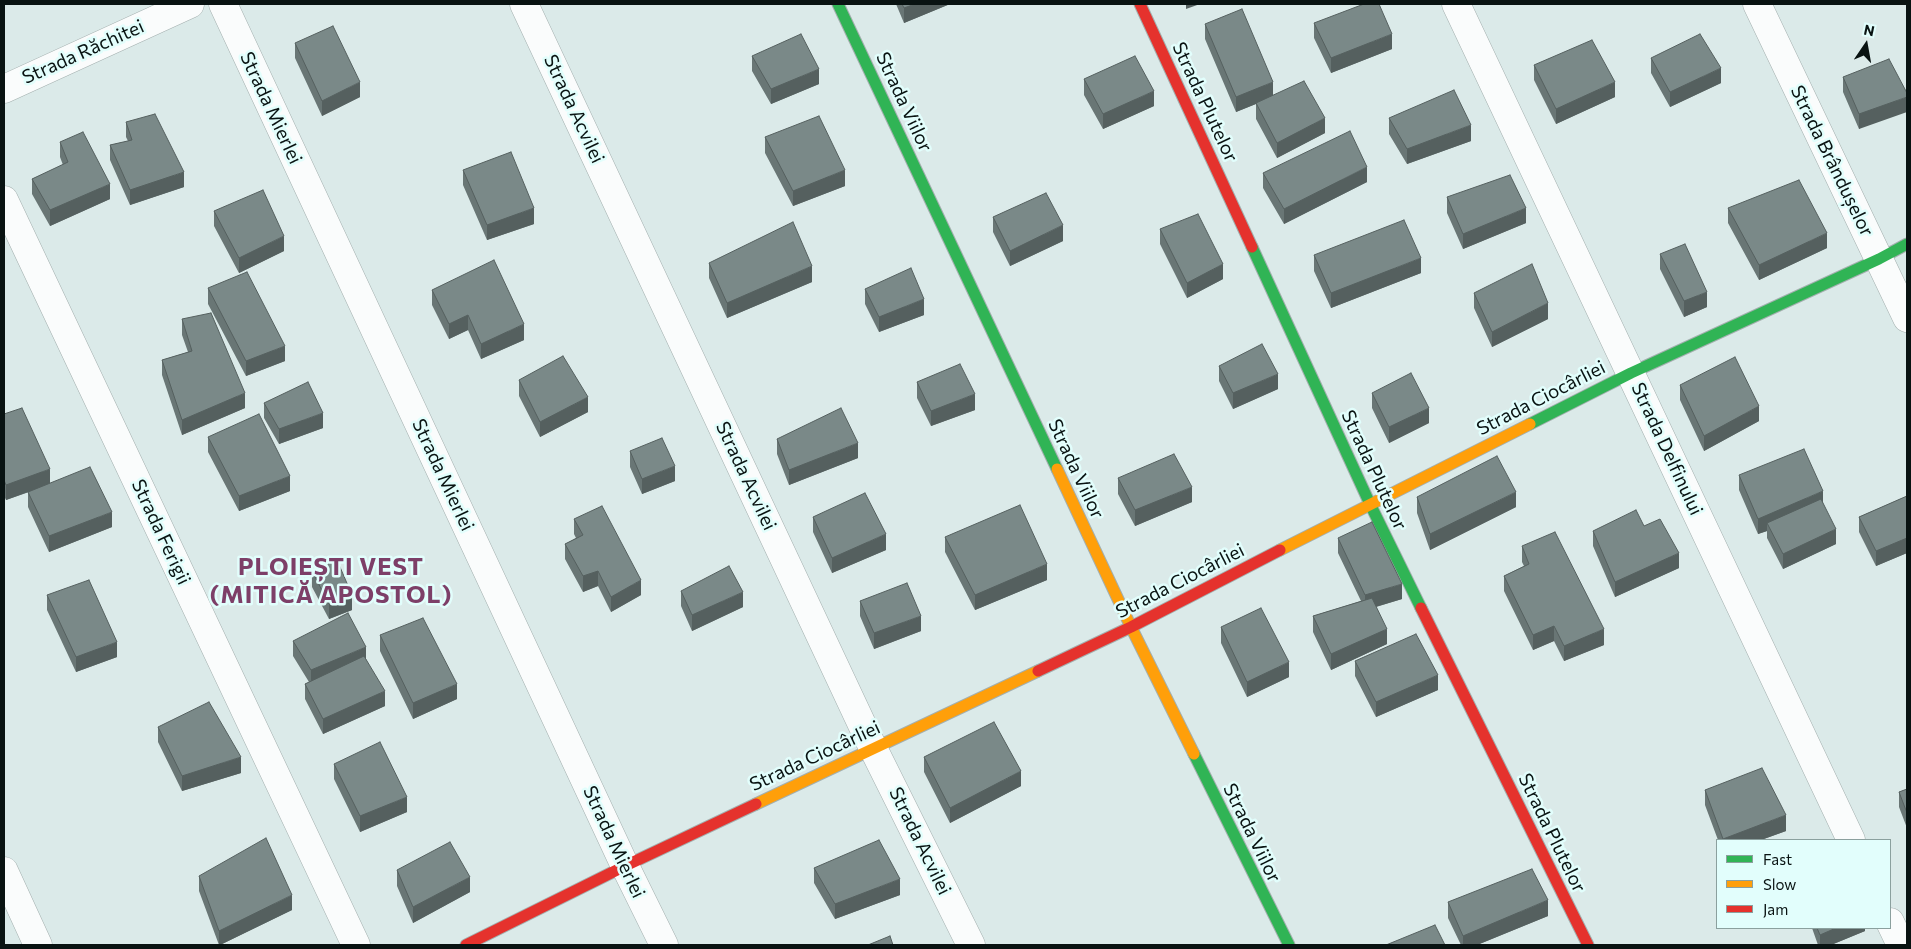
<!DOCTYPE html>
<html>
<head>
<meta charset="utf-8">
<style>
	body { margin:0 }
	#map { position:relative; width:1911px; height:949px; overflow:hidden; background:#dbeae9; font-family:Commissioner,sans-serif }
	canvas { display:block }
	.frame { position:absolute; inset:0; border:5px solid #091312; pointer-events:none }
	.legend { position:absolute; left:1716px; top:839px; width:175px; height:90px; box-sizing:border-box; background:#e2fefc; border:1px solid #8ba09e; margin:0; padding:6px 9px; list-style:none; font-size:15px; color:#091312 }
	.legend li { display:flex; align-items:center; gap:10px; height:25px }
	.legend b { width:25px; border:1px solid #8ba09e }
	.north { position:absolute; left:1841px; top:20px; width:50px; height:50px; -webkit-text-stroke:4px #e2fefc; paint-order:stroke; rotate:12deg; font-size:14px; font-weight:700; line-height:20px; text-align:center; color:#091312 }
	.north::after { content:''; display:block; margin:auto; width:18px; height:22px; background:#091312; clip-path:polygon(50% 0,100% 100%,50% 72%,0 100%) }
</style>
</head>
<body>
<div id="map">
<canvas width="1911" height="949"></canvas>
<div class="frame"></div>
<ul class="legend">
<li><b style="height:6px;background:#30b455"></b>Fast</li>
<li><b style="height:6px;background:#ff9f0a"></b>Slow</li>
<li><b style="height:6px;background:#e5322d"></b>Jam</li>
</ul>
<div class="north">N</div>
</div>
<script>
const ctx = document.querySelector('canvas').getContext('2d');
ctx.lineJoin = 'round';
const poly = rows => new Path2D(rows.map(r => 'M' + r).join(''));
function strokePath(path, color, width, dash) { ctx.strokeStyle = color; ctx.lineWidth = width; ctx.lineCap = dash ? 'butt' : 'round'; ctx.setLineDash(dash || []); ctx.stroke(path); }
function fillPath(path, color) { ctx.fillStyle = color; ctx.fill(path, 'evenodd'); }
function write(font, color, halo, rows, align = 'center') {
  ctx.font = font + ' Commissioner,sans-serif'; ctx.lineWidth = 5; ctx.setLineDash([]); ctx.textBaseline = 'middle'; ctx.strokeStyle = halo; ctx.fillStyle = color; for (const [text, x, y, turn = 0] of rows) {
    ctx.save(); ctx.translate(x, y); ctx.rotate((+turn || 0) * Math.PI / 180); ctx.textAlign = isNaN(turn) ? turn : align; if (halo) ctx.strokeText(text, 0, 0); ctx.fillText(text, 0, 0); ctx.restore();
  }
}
const street = poly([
	[223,4,625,866,664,945],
	[524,4,873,748,971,945],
	[1456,4,1851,840],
	[1757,4,1907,318],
	[4,89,190,4],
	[4,200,356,945],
	[4,871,38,945],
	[1890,922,1901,945]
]);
const fast = poly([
	[838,4,1057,469],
	[1252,247,1370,504,1421,608],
	[1530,424,1631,373,1879,259,1907,244],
	[1194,754,1289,945]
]);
const slow = poly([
	[1057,469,1131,627,1194,754],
	[1280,550,1530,424],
	[756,804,1038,671]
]);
const jam = poly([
	[1140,4,1252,247],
	[1421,608,1588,945],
	[1038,671,1131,627,1280,550],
	[466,945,625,866,756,804]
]);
const wall = poly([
	[896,4,950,4,904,23],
	[1314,23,1392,49,1331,73,1314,38],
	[1205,24,1273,95,1325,133,1277,158,1256,119,1256,104,1236,112,1205,39],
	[295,43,360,97,322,116,295,58],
	[752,56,819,84,771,104,752,71],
	[1651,58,1721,83,1670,107,1651,73],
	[1534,65,1615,97,1556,124,1534,80],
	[1843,77,1907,93,1859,129,1843,92],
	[1084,79,1154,106,1103,129,1084,95],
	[1389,118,1471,141,1407,164,1389,134],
	[126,122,184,187,130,205,110,160,110,145,128,141,126,137],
	[765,137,845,186,793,206,765,153],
	[60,142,110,199,50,226,32,194,32,179,63,165,60,157],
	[463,170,534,224,487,240,463,185],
	[1263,173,1367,182,1284,224,1263,188],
	[1447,197,1526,223,1463,249,1447,213],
	[1728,208,1827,248,1759,280,1728,223],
	[214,211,284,251,239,273,214,226],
	[993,217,1063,241,1010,266,993,232],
	[1160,229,1223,279,1187,298,1160,244],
	[1660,254,1707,307,1684,317,1660,269],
	[1314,255,1421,273,1331,308,1314,271],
	[709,263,812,282,727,318,709,278],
	[208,288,285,361,246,376,208,304],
	[865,289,924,315,879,332,865,304],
	[432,290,524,340,481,359,468,330,449,339,432,305],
	[1474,293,1548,319,1492,347,1474,308],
	[182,319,245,408,182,435,162,375,162,360,188,352,182,335],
	[1219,366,1278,389,1233,409,1219,381],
	[519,380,588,412,540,437,519,396],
	[917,382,975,410,931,426,917,398],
	[1680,385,1759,421,1704,451,1680,400],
	[1372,393,1429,423,1389,443,1372,408],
	[264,403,323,428,279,444,264,418],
	[4,414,50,483,112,527,49,552,28,507,28,492,29,492,6,500,4,496],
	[208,437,290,491,239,511,208,452],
	[777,439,858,458,789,485,777,454],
	[630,451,675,481,642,494,630,467],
	[1739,475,1823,504,1836,544,1783,569,1767,538,1767,531,1758,534,1739,490],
	[1118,478,1192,502,1135,526,1118,494],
	[1907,496,1907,553,1876,566,1859,532,1859,517],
	[1417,497,1516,507,1430,550,1417,513],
	[813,517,886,550,832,573,813,532],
	[574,519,641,595,611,612,598,586,583,592,565,559,565,544,576,538,574,534],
	[1644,526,1679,568,1615,597,1593,546,1593,531],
	[945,537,1047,580,975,610,945,552],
	[1338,538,1402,599,1376,607,1387,644,1331,670,1313,632,1313,616,1361,601,1338,553],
	[1522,546,1604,645,1564,661,1554,641,1533,650,1504,591,1504,576,1524,566,1522,562],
	[312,571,352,610,329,619,312,587],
	[681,591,743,607,692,631,681,606],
	[47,595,117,657,76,672,47,610],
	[860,601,921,631,874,649,860,616],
	[1221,627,1289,677,1247,697,1221,643],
	[380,635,457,699,413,719,380,651],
	[293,641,366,659,385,706,323,734,305,699,305,684,309,682,293,656],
	[1355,661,1438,690,1376,717,1355,676],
	[158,727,241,773,182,791,158,742],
	[924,757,1021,786,950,823,924,772],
	[334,764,407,812,360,832,334,779],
	[1907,789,1907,828,1899,807,1899,792],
	[1705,790,1786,831,1761,840,1718,840,1705,805],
	[814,868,900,895,835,919,814,883],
	[397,870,470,892,413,923,397,886],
	[199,876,292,910,220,945,219,945,199,891],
	[1448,902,1548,916,1477,945,1461,945,1448,918],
	[1812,928,1865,928,1865,931,1831,945,1818,945]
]);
const shadedWall = poly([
	[915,4,950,4,904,23,904,8],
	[1186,4,1200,4,1186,9],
	[1392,34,1392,49,1331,73,1331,58],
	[1721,68,1721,83,1670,107,1670,92],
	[819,69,819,84,771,104,771,89],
	[360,82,360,97,322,116,322,101],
	[1273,82,1273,97,1236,112,1236,97],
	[1615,82,1615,97,1556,124,1556,109],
	[1154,91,1154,106,1103,129,1103,114],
	[1907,97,1907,112,1859,129,1859,114],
	[1325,118,1325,133,1277,158,1277,143],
	[1471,125,1471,141,1407,164,1407,149],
	[1367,167,1367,182,1284,224,1284,209],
	[845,170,845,186,793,206,793,191],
	[184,172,184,187,130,205,130,190],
	[110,184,110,199,50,226,50,210],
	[534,208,534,224,487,240,487,225],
	[1526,208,1526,223,1463,249,1463,234],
	[1063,225,1063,241,1010,266,1010,251],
	[1827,233,1827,248,1759,280,1759,265],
	[284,236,284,251,239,273,239,258],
	[1421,258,1421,273,1331,308,1331,293],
	[1223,264,1223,279,1187,298,1187,283],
	[812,266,812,282,727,318,727,303],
	[1707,292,1707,307,1684,317,1684,301],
	[924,299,924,315,879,332,879,317],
	[1548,303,1548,319,1492,347,1492,332],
	[468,315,468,330,449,339,449,324],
	[524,324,524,340,481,359,481,344],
	[285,346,285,361,246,376,246,361],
	[1278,374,1278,389,1233,409,1233,393],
	[245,393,245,408,182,435,182,420],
	[975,394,975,410,931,426,931,411],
	[588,397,588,412,540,437,540,422],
	[1759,406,1759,421,1704,451,1704,436],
	[1429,408,1429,423,1389,443,1389,427],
	[323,413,323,428,279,444,279,429],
	[858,443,858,458,789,485,789,470],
	[675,466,675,481,642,494,642,479],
	[50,469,50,484,6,500,6,485],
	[290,476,290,491,239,511,239,496],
	[1192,487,1192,502,1135,526,1135,510],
	[1823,491,1823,507,1767,523,1767,531,1758,534,1758,519],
	[1516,492,1516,507,1430,550,1430,534],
	[112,512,112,527,49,552,49,536],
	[1836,529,1836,544,1783,569,1783,554],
	[886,534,886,550,832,573,832,558],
	[1907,538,1907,553,1876,566,1876,551],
	[1679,553,1679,568,1615,597,1615,582],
	[1047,564,1047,580,975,610,975,595],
	[598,571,598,586,583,592,583,576],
	[641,580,641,595,611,612,611,597],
	[1402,584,1402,599,1365,610,1365,595],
	[743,592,743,607,692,631,692,615],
	[352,595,352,610,329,619,329,604],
	[921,616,921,631,874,649,874,633],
	[1554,626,1554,641,1533,650,1533,635],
	[1387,629,1387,644,1331,670,1331,654],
	[1604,629,1604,645,1564,661,1564,646],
	[117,642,117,657,76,672,76,657],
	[366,647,366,662,311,686,311,670],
	[1289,662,1289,677,1247,697,1247,682],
	[1438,675,1438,690,1376,717,1376,702],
	[457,684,457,699,413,719,413,703],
	[385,691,385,706,323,734,323,719],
	[241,757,241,773,182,791,182,776],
	[1021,771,1021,786,950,823,950,808],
	[407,797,407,812,360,832,360,816],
	[1786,815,1786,831,1761,840,1723,840,1723,839],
	[470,877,470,892,413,923,413,907],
	[900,879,900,895,835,919,835,904],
	[292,895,292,910,220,945,219,945,219,931],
	[1548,900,1548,916,1477,945,1463,945,1463,936],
	[1836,928,1865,928,1865,931,1831,945,1820,945,1820,935]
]);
const building = poly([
	[902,4,915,4,904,8,902,4],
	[1364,4,1379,4,1392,34,1331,58,1314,23,1364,4],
	[1242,9,1273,82,1236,97,1205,24,1242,9],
	[333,26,360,82,322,101,295,43,333,26],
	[801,34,819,69,771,89,752,56,801,34],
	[1700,34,1721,68,1670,92,1651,58,1700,34],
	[1592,40,1615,82,1556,109,1534,65,1592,40],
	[1135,56,1154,91,1103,114,1084,79,1135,56],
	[1889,59,1907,93,1907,97,1859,114,1843,77,1889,59],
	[1304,81,1325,118,1277,143,1256,103,1304,81],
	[1454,90,1471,125,1407,149,1389,118,1454,90],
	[155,114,184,172,130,190,110,145,132,140,126,122,155,114],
	[819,116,845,170,793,191,765,137,819,116],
	[1350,131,1367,167,1284,209,1263,173,1350,131],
	[83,132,110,184,50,210,32,179,68,162,60,142,83,132],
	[511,152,534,208,487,225,463,170,511,152],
	[1510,175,1526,208,1463,234,1447,197,1510,175],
	[1799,180,1827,233,1759,265,1728,208,1799,180],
	[263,190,284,236,239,258,214,211,263,190],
	[1046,193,1063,225,1010,251,993,217,1046,193],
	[1198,214,1223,264,1187,283,1160,229,1198,214],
	[1404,220,1421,258,1331,293,1314,255,1404,220],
	[793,222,812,266,727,303,709,263,793,222],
	[1685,244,1707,292,1684,301,1660,254,1685,244],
	[494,260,524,324,481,344,468,315,449,324,432,290,494,260],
	[1532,264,1548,303,1492,332,1474,293,1532,264],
	[911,268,924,299,879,317,865,289,911,268],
	[247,272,285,346,246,361,208,288,247,272],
	[211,313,245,393,182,420,162,360,192,351,182,319,211,313],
	[1262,344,1278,374,1233,393,1219,366,1262,344],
	[563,356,588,397,540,422,519,380,563,356],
	[1735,357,1759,406,1704,436,1680,385,1735,357],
	[960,364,975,394,931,411,917,382,960,364],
	[1411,373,1429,408,1389,427,1372,393,1411,373],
	[308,382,323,413,279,429,264,403,308,382],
	[22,408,50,469,6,485,4,480,4,414,22,408],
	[841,408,858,443,789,470,777,439,841,408],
	[259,414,290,476,239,496,208,437,259,414],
	[662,438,675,466,642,479,630,451,662,438],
	[1804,449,1823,491,1758,519,1739,475,1804,449],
	[1174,454,1192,487,1135,510,1118,478,1174,454],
	[1497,456,1516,492,1430,534,1417,497,1497,456],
	[90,467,112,512,49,536,28,492,90,467],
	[865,493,886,534,832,558,813,517,865,493],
	[1907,496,1907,538,1876,551,1859,517,1907,496],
	[1821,499,1836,529,1783,554,1767,523,1821,499],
	[1020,505,1047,564,975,595,945,537,1020,505],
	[602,506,641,580,611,597,598,571,583,576,565,544,583,535,574,519,602,506],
	[1636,510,1644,526,1660,519,1679,553,1615,582,1593,531,1636,510],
	[1372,522,1402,584,1365,595,1338,538,1372,522],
	[1555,532,1604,629,1564,646,1554,626,1533,635,1504,576,1529,564,1522,546,1555,532],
	[337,560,352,595,329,604,312,571,337,560],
	[729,566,743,592,692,615,681,591,729,566],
	[89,580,117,642,76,657,47,595,89,580],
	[907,583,921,616,874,633,860,601,907,583],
	[1372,598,1387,629,1331,654,1313,616,1372,598],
	[1261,608,1289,662,1247,682,1221,627,1261,608],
	[348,613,366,647,311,670,293,641,348,613],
	[423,618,457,684,413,703,380,635,423,618],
	[1416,634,1438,675,1376,702,1355,661,1416,634],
	[364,656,385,691,323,719,305,684,364,656],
	[209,702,241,757,182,776,158,727,209,702],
	[994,722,1021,771,950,808,924,757,994,722],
	[380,742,407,797,360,816,334,764,380,742],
	[1762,768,1786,815,1723,839,1705,790,1762,768],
	[1907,789,1907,813,1899,792,1907,789],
	[266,838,292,895,219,931,199,876,266,838],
	[879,840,900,879,835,904,814,868,879,840],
	[450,842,470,877,413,907,397,870,450,842],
	[1532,869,1548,900,1463,936,1448,902,1532,869],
	[1435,925,1445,945,1386,945,1435,925],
	[1817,928,1836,928,1820,935,1817,928],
	[890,936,893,945,868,945,890,936]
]);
const streetNames = [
	["Strada Răchitei",83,52,-24],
	["Strada Viilor",904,102,65],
	["Strada Plutelor",1205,102,65],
	["Strada Mierlei",271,108,65],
	["Strada Acvilei",574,109,65],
	["Strada Brândușelor",1832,161,64],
	["Strada Ciocârliei",1541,398,-27],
	["Strada Delfinului",1667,449,65],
	["Strada Viilor",1076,469,65],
	["Strada Plutelor",1374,470,65],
	["Strada Mierlei",443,475,65],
	["Strada Acvilei",746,476,65],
	["Strada Ferigii",161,532,65],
	["Strada Ciocârliei",1180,581,-27],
	["Strada Ciocârliei",815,756,-25],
	["Strada Viilor",1252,833,64],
	["Strada Plutelor",1552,833,64],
	["Strada Acvilei",920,841,64],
	["Strada Mierlei",614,842,65]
];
const districtNames = [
	["PLOIEȘTI VEST",331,567],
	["(MITICĂ APOSTOL)",331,595]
];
strokePath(street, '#a3afae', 29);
strokePath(fast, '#a3afae', 13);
strokePath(slow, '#a3afae', 13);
strokePath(jam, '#a3afae', 13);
strokePath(street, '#fafcfc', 28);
strokePath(fast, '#30b455', 11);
strokePath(slow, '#ff9f0a', 11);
strokePath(jam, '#e5322d', 11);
fillPath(wall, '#697675');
fillPath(shadedWall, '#55605f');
fillPath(building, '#7a8988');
strokePath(building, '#55605f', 1);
write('19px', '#091312', '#e2fefc', streetNames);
ctx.letterSpacing = '1px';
write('bold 24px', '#7d3f68', '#e2fefc', districtNames);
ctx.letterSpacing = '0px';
</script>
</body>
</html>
